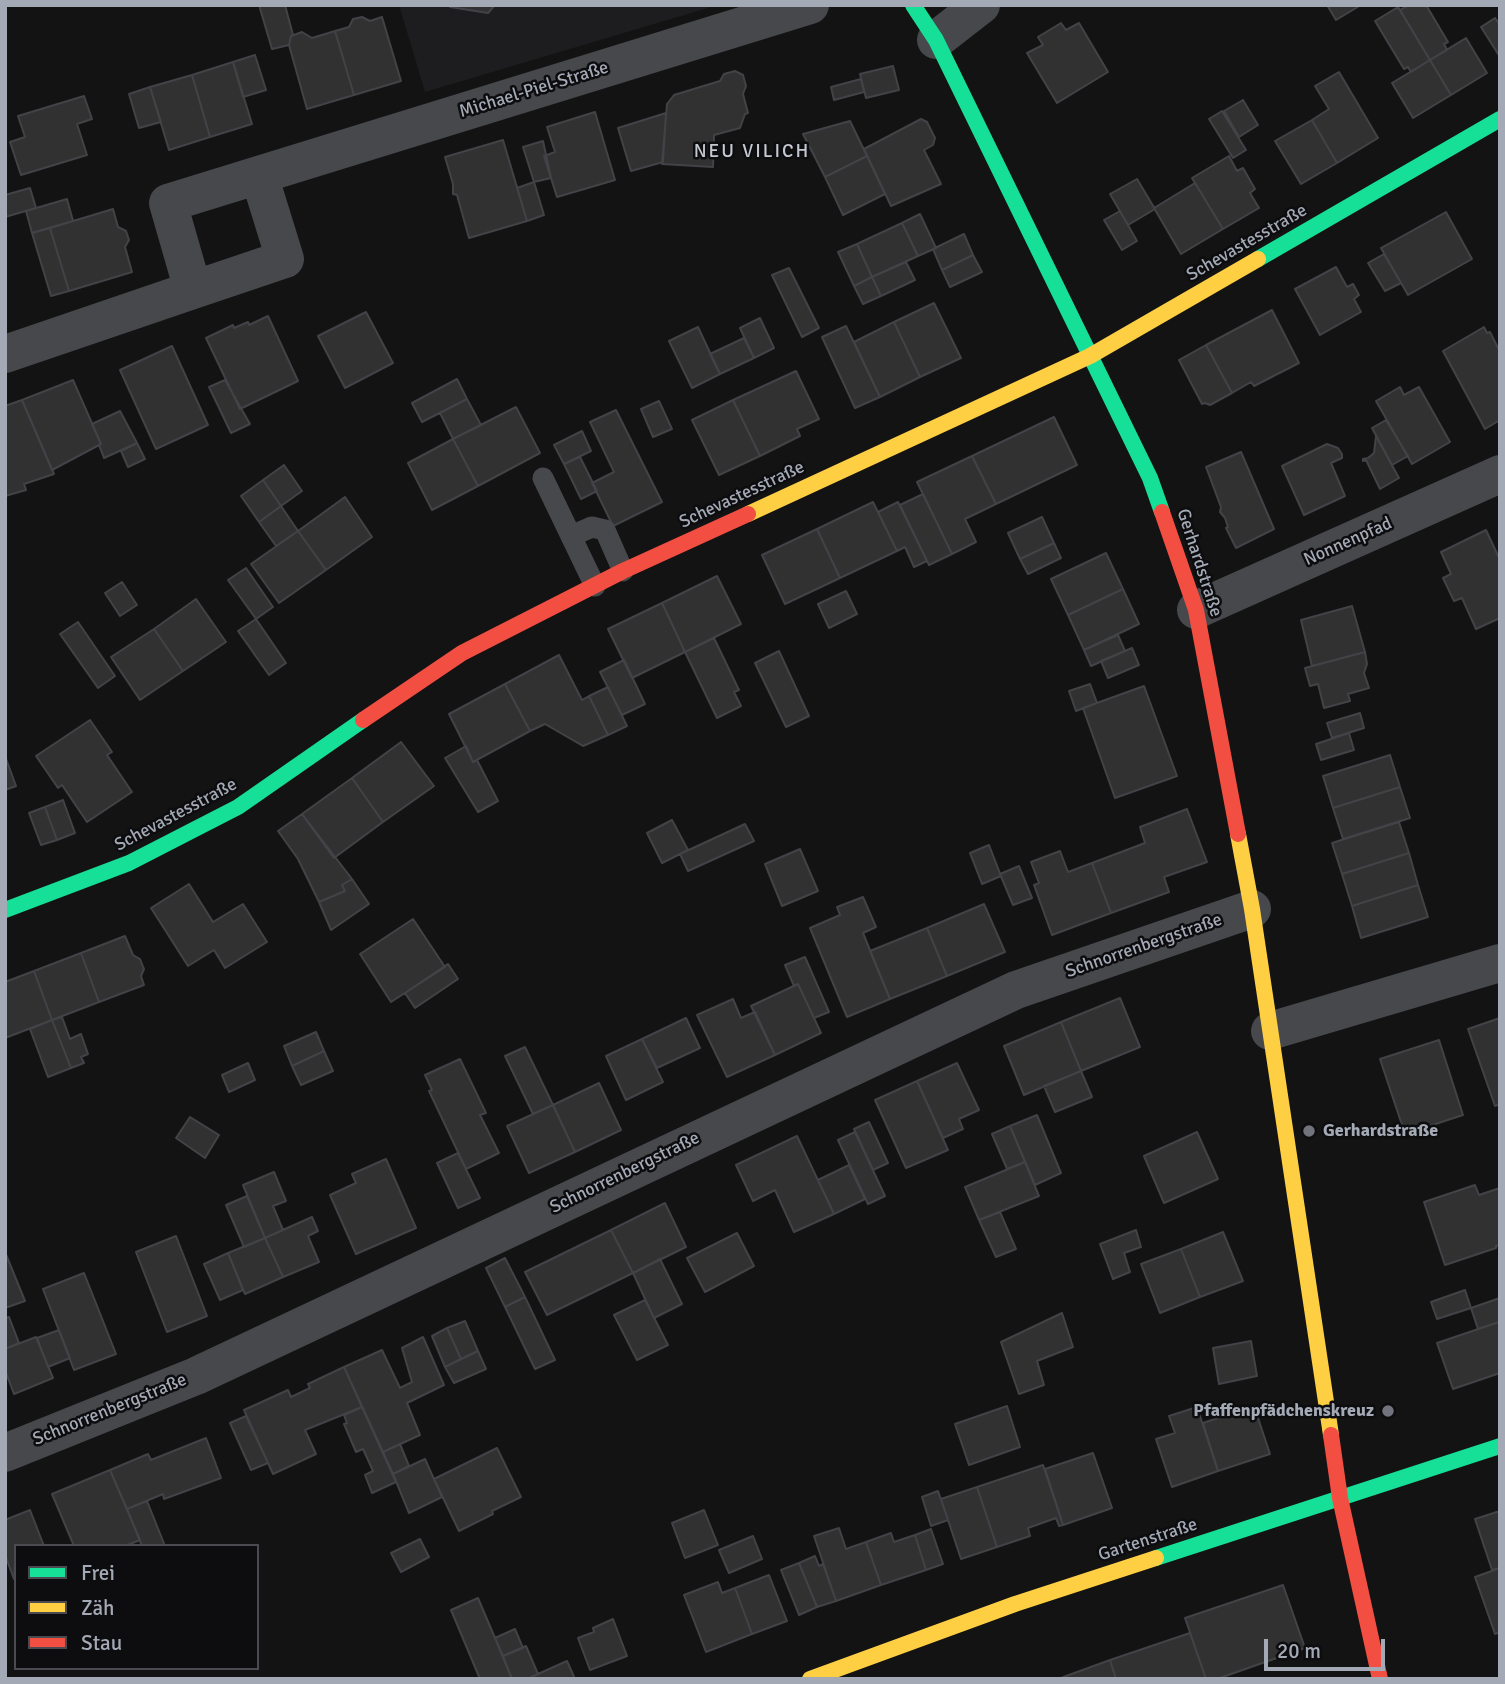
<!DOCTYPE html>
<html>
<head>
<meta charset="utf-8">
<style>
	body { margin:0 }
	#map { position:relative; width:1505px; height:1684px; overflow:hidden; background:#131313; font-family:Signika,sans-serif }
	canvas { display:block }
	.frame { position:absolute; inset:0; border:7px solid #a3a9b5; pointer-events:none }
	.legend { position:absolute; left:14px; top:1544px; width:245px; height:126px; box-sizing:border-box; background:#0d0d0f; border:2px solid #494b51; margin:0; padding:9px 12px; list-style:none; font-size:21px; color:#a3a9b5 }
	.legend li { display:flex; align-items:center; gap:14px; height:35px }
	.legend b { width:35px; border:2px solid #494b51 }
	.scale { position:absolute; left:1264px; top:1639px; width:121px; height:32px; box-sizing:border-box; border:4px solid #a3a9b5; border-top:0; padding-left:9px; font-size:21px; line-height:24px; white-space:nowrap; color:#a3a9b5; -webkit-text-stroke:5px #0d0d0f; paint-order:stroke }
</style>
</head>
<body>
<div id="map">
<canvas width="1505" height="1684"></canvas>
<div class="frame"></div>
<ul class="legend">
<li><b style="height:9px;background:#16e098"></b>Frei</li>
<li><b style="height:9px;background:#ffcf43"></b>Zäh</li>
<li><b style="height:9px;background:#f24e42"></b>Stau</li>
</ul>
<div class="scale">20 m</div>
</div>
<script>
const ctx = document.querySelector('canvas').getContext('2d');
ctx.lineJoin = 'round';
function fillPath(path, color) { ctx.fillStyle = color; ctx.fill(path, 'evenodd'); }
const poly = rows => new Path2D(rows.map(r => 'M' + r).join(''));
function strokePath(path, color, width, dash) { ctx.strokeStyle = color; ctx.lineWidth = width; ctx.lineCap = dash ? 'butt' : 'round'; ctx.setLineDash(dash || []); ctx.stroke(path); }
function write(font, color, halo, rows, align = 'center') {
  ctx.font = font + ' Signika,sans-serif'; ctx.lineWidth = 5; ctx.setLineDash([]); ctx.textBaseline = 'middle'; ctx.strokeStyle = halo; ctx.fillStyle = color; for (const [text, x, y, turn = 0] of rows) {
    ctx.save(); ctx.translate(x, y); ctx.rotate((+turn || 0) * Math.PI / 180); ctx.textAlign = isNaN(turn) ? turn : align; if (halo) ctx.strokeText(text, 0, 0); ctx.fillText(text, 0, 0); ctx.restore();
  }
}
const built = poly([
	[399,5,718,5,425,92]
]);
const building = poly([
	[259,5,285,5,293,35,291,36,289,45,272,49,259,5],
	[450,5,495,5,488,13,450,7,450,5],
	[1327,5,1361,5,1336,20,1327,5],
	[1409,5,1426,5,1448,42,1444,44,1447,50,1430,60,1400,10,1409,5],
	[1398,7,1430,60,1411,72,1408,67,1404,69,1375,21,1398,7],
	[362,17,370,21,382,17,401,81,354,95,335,31,349,27,353,19,362,17],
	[1495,18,1500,25,1500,57,1481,27,1495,18],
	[1061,23,1066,30,1079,23,1108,72,1057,103,1027,53,1043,45,1038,37,1061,23],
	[335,31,354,95,307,109,289,45,291,36,302,32,312,38,335,31],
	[1466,38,1487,73,1451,95,1430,60,1466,38],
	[255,55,266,90,243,97,233,62,255,55],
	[1430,60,1451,95,1413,118,1392,83,1430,60],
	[233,62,252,124,210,137,192,75,233,62],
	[893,66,899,90,866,98,860,74,893,66],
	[735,71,743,75,746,86,743,94,748,113,745,114,740,128,714,135,713,167,662,164,667,104,674,95,720,81,724,74,735,71],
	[1339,72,1378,138,1337,163,1312,120,1329,109,1315,86,1339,72],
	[192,75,210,137,169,150,150,87,192,75],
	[861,79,864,92,834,100,831,87,861,79],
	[150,87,161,122,139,128,129,94,150,87],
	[84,96,92,119,77,124,87,155,21,175,10,142,25,137,18,116,84,96],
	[1243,100,1258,125,1239,137,1224,111,1243,100],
	[1222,111,1246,150,1233,158,1209,119,1222,111],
	[595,112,615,180,557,197,544,156,555,152,547,127,595,112],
	[666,113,663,162,631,171,618,128,666,113],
	[921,119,927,122,935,138,933,145,924,150,941,184,891,206,864,149,921,119],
	[1312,120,1337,163,1301,184,1275,141,1312,120],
	[850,121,867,156,825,177,803,134,850,121],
	[503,140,527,221,469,238,457,195,453,194,453,184,445,157,503,140],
	[543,141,551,178,534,182,523,147,543,141],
	[867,156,885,194,843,215,825,177,867,156],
	[1229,156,1237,171,1243,168,1255,189,1250,193,1259,208,1223,229,1192,178,1229,156],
	[1137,179,1155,209,1128,225,1110,194,1137,179],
	[534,182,544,215,527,221,517,188,534,182],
	[1195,183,1223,229,1181,254,1154,208,1195,183],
	[30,188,36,208,5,217,5,195,30,188],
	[67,199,73,221,32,233,26,211,67,199],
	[113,209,118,227,126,231,129,240,125,247,132,272,69,291,50,228,113,209],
	[1120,211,1137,241,1122,250,1104,220,1120,211],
	[1446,212,1472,259,1408,295,1381,248,1446,212],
	[920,214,936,248,918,256,902,223,920,214],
	[902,223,918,256,872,277,857,244,902,223],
	[50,228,69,291,51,296,32,233,50,228],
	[964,234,973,255,942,270,933,249,964,234],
	[857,244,872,277,854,286,838,252,857,244],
	[1384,254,1401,283,1385,291,1368,263,1384,254],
	[973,255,982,272,950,287,942,270,973,255],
	[906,262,915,280,881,296,872,277,906,262],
	[1336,267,1347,287,1353,284,1359,295,1354,299,1361,312,1320,335,1295,289,1336,267],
	[789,268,819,328,802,337,772,275,789,268],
	[872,277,881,296,863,304,854,286,872,277],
	[934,303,961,358,920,377,894,322,934,303],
	[1272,310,1299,363,1254,386,1251,382,1232,393,1206,345,1272,310],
	[366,312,393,363,345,388,318,336,366,312],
	[268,316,298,381,240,409,206,338,233,325,234,328,248,322,249,325,268,316],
	[760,318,774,348,754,358,740,328,760,318],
	[894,322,920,377,880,397,854,342,894,322],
	[846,326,880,397,855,408,822,337,846,326],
	[698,327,720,374,692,388,669,341,698,327],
	[1484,327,1487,333,1490,332,1500,352,1500,420,1485,429,1443,351,1484,327],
	[744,338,754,358,720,374,710,354,744,338],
	[1206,345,1232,393,1210,405,1205,403,1202,404,1179,360,1206,345],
	[172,346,208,425,156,449,120,370,172,346],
	[796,371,819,419,797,429,800,436,760,456,733,400,796,371],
	[457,379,467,399,422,422,412,403,457,379],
	[73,380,101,444,52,470,22,400,73,380],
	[225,380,250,424,231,433,209,387,225,380],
	[1400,387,1404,395,1419,387,1450,442,1412,464,1376,401,1400,387],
	[467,399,481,425,453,439,440,413,467,399],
	[22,400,54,474,24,484,26,490,5,496,5,406,22,400],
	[733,400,760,456,719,475,692,420,733,400],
	[659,401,672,429,653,437,641,409,659,401],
	[516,407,540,453,478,486,453,439,516,407],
	[616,410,662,502,613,526,592,483,614,472,590,422,616,410],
	[120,411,137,443,104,458,99,445,101,444,92,424,120,411],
	[1054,417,1077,465,996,504,972,456,1054,417],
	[1386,420,1408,456,1392,465,1372,428,1386,420],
	[582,431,591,451,564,464,554,445,582,431],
	[1376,436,1399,478,1380,489,1366,460,1363,461,1363,459,1368,458,1374,453,1376,436],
	[453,439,478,486,432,510,408,463,453,439],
	[137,443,145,459,128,467,121,451,137,443],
	[1327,444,1338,448,1342,454,1342,458,1331,463,1345,496,1304,515,1282,466,1327,444],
	[1241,452,1274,529,1236,548,1226,528,1228,527,1225,518,1220,512,1221,507,1206,467,1241,452],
	[972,456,996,504,965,519,976,542,952,554,917,482,972,456],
	[580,457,597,491,581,499,564,464,580,457],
	[284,465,302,491,281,506,263,480,284,465],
	[263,480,281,506,259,522,241,496,263,480],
	[923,494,952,554,929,565,900,505,923,494],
	[345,497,372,537,326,570,298,531,345,497],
	[873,502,897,551,840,578,817,529,873,502],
	[898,502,927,561,914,567,905,547,897,551,878,512,898,502],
	[281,506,298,531,276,546,259,522,281,506],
	[1042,517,1054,543,1020,559,1008,533,1042,517],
	[817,529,840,578,785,604,762,555,817,529],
	[1486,530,1500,560,1500,618,1476,629,1462,598,1454,601,1443,578,1451,574,1441,552,1486,530],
	[298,531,326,570,279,603,251,564,298,531],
	[1054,543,1061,558,1028,574,1020,559,1054,543],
	[1106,553,1123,589,1068,615,1051,579,1106,553],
	[246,568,273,607,256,619,228,580,246,568],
	[717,576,741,624,685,652,662,603,717,576],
	[122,582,137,605,120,616,105,593,122,582],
	[1123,589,1139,624,1084,650,1068,615,1123,589],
	[846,591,857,614,829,628,818,604,846,591],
	[196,599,226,642,183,671,154,629,196,599],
	[662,603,685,652,632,678,608,629,662,603],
	[1352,606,1365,652,1312,666,1301,620,1352,606],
	[256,619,286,663,269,675,238,631,256,619],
	[78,622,115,676,98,688,60,634,78,622],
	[154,629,183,671,140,700,111,657,154,629],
	[1118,635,1125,651,1091,666,1084,650,1118,635],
	[714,638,739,690,734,692,741,706,717,718,685,652,714,638],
	[1132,648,1139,665,1108,678,1101,661,1132,648],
	[779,651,809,716,786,727,755,663,779,651],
	[1365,652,1367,664,1364,673,1369,688,1348,694,1350,701,1324,708,1318,684,1310,686,1305,668,1365,652],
	[559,655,582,700,589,696,608,735,583,746,545,724,530,731,505,684,559,655],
	[624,660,645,704,622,715,600,672,624,660],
	[505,684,530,731,473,762,449,714,505,684],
	[1090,684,1097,703,1076,711,1069,691,1090,684],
	[1144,686,1177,776,1115,798,1083,708,1144,686],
	[608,687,627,726,608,735,589,696,608,687],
	[1360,713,1364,728,1332,738,1327,723,1360,713],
	[90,720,112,752,107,755,132,792,87,822,62,785,58,788,36,756,90,720],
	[1349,733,1354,750,1321,760,1316,744,1349,733],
	[401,742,434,786,383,822,352,778,401,742],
	[466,746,473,762,477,760,498,801,478,812,445,758,466,746],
	[1390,755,1400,787,1333,808,1323,776,1390,755],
	[5,756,16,786,5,790,5,756],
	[352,778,383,822,334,858,302,814,352,778],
	[1400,787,1410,818,1343,839,1333,808,1400,787],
	[63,800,75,833,57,840,45,807,63,800],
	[45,807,57,840,41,845,29,813,45,807],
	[1187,809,1207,862,1164,877,1169,892,1111,913,1092,863,1145,843,1140,827,1187,809],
	[302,814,352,879,342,885,345,891,319,902,298,859,278,831,302,814],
	[672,820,688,850,662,863,647,833,672,820],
	[1399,822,1409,853,1342,874,1332,843,1399,822],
	[745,824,754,841,688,871,680,854,745,824],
	[989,845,1001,876,982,884,970,853,989,845],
	[800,849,818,891,782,906,765,864,800,849],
	[1060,851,1068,872,1092,863,1111,913,1052,935,1034,885,1039,883,1031,862,1060,851],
	[1409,853,1418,885,1352,906,1342,874,1409,853],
	[1019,866,1032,898,1013,905,1000,874,1019,866],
	[352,879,369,904,331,930,319,902,345,891,342,885,352,879],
	[189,884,213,922,243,904,267,942,225,968,214,950,188,966,151,908,189,884],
	[1418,885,1428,917,1361,938,1352,906,1418,885],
	[863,897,876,927,863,933,890,999,847,1017,810,928,840,915,837,907,863,897],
	[984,904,1005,952,947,976,927,928,984,904],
	[413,919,445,967,391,1002,360,954,413,919],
	[927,928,947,976,890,999,870,951,927,928],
	[125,936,133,955,140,959,144,969,141,976,144,985,99,1002,81,953,125,936],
	[81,953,99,1002,52,1020,34,971,81,953],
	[805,957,829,1012,814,1018,798,984,794,986,785,965,805,957],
	[448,964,458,979,415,1008,405,993,448,964],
	[34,971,52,1020,5,1038,5,982,34,971],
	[798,984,821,1033,775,1055,751,1006,798,984],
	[1120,998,1140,1047,1081,1071,1061,1022,1120,998],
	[733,999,741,1018,755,1012,775,1055,727,1077,697,1015,733,999],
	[62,1017,70,1039,81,1034,88,1054,81,1057,84,1063,71,1068,52,1020,62,1017],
	[686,1018,700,1048,657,1068,642,1039,686,1018],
	[1500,1018,1500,1104,1495,1106,1468,1029,1500,1018],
	[52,1020,71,1068,48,1077,30,1029,52,1020],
	[1061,1022,1081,1071,1024,1095,1004,1046,1061,1022],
	[316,1032,324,1051,292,1066,284,1046,316,1032],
	[642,1039,663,1082,626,1100,606,1056,642,1039],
	[1439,1040,1463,1115,1405,1134,1380,1059,1439,1040],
	[525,1047,553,1105,533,1114,505,1056,525,1047],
	[324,1051,333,1071,301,1085,292,1066,324,1051],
	[460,1059,486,1113,480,1115,499,1153,466,1169,429,1091,432,1090,425,1075,460,1059],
	[248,1063,255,1080,229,1092,222,1075,248,1063],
	[957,1063,979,1110,959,1119,963,1129,943,1138,917,1081,957,1063],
	[1081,1071,1092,1097,1055,1112,1044,1086,1081,1071],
	[917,1081,948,1150,906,1168,875,1100,917,1081],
	[599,1083,621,1130,575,1152,553,1105,599,1083],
	[553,1105,575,1152,529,1173,507,1126,553,1105],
	[1037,1115,1061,1173,1035,1185,1010,1126,1037,1115],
	[190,1117,219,1135,205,1158,176,1138,190,1117],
	[869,1122,888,1163,873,1170,854,1129,869,1122],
	[1010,1126,1025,1162,1007,1169,992,1134,1010,1126],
	[855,1132,885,1196,868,1204,838,1140,855,1132],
	[1197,1132,1218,1179,1164,1203,1144,1156,1197,1132],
	[797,1136,834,1214,794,1232,775,1190,753,1201,736,1165,797,1136],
	[458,1153,480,1198,458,1208,437,1163,458,1153],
	[386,1159,416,1228,356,1254,330,1195,356,1183,352,1174,386,1159],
	[1025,1162,1039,1196,979,1220,965,1187,1025,1162],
	[849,1165,865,1199,834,1214,818,1180,849,1165],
	[274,1172,286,1201,273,1206,283,1230,265,1238,243,1185,274,1172],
	[1475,1185,1479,1195,1500,1188,1500,1245,1496,1246,1496,1248,1445,1265,1424,1202,1475,1185],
	[247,1196,265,1238,244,1247,226,1205,247,1196],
	[665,1203,686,1247,633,1273,611,1230,665,1203],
	[1000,1212,1016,1249,996,1257,979,1220,1000,1212],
	[312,1217,318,1231,308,1236,319,1262,283,1277,265,1238,312,1217],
	[611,1230,633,1273,547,1315,525,1272,611,1230],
	[1136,1230,1141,1247,1124,1253,1130,1272,1113,1279,1100,1244,1136,1230],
	[1223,1232,1243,1281,1200,1297,1181,1249,1223,1232],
	[737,1233,754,1266,705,1292,687,1258,737,1233],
	[176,1236,207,1316,167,1332,136,1252,176,1236],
	[265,1238,283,1277,245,1294,228,1253,265,1238],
	[1181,1249,1200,1297,1160,1313,1141,1264,1181,1249],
	[5,1252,25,1301,5,1308,5,1252],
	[228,1253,243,1290,220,1300,204,1264,228,1253],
	[505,1258,525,1297,505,1307,486,1268,505,1258],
	[660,1259,682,1304,654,1318,633,1273,660,1259],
	[84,1273,116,1354,74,1370,43,1289,84,1273],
	[1465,1290,1471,1308,1437,1319,1431,1302,1465,1290],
	[525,1297,555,1360,535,1369,505,1307,525,1297],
	[1500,1298,1500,1323,1499,1322,1478,1329,1471,1308,1500,1298],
	[645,1300,668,1345,637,1360,614,1315,645,1300],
	[1062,1313,1073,1347,1037,1361,1044,1385,1019,1394,1001,1342,1062,1313],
	[9,1317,19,1343,5,1349,5,1318,9,1317],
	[465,1321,478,1351,461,1359,447,1328,465,1321],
	[1499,1322,1500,1373,1453,1389,1437,1343,1499,1322],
	[447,1328,461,1359,445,1367,432,1336,447,1328],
	[59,1330,70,1358,48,1367,37,1338,59,1330],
	[36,1337,53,1378,14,1394,5,1370,5,1349,36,1337],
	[423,1337,444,1385,407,1403,420,1435,383,1452,344,1367,382,1350,400,1388,412,1382,402,1348,423,1337],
	[1251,1341,1257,1376,1219,1384,1213,1348,1251,1341],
	[478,1351,486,1369,454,1383,445,1367,478,1351],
	[344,1367,362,1407,305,1430,316,1454,273,1474,244,1410,288,1390,291,1397,310,1388,308,1384,344,1367],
	[1007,1406,1020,1447,969,1465,955,1424,1007,1406],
	[1254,1406,1270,1454,1218,1471,1203,1423,1254,1406],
	[362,1407,396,1482,372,1493,365,1475,373,1471,363,1449,356,1452,344,1424,347,1423,344,1415,362,1407],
	[1197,1407,1218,1471,1172,1487,1156,1439,1175,1433,1169,1416,1197,1407],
	[246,1416,268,1463,251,1470,230,1423,246,1416],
	[206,1438,221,1478,164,1499,163,1494,127,1509,110,1470,148,1454,151,1460,206,1438],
	[400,1444,409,1466,393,1474,383,1452,400,1444],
	[497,1448,521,1497,492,1511,493,1514,459,1531,434,1479,497,1448],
	[1093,1453,1112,1508,1063,1525,1045,1469,1093,1453],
	[425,1459,442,1497,409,1513,393,1474,425,1459],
	[1043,1465,1063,1525,1059,1526,1056,1518,1028,1528,1030,1536,997,1547,977,1487,1043,1465],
	[110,1470,140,1540,125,1546,74,1546,52,1494,110,1470],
	[977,1487,997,1547,961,1559,941,1499,977,1487],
	[938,1491,948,1520,931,1526,922,1497,938,1491],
	[147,1501,165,1546,142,1546,127,1509,147,1501],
	[30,1510,44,1546,16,1546,14,1579,5,1555,5,1520,30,1510],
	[704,1510,718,1545,685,1558,672,1523,704,1510],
	[1500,1511,1500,1568,1492,1570,1475,1519,1500,1511],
	[839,1528,846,1549,866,1542,881,1585,836,1601,814,1536,839,1528],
	[931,1529,943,1564,926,1570,915,1535,931,1529],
	[891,1533,894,1542,915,1535,926,1570,881,1585,866,1542,891,1533],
	[753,1536,762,1559,729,1573,719,1550,753,1536],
	[420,1539,429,1557,401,1572,391,1553,420,1539],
	[815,1556,819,1566,823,1564,836,1601,817,1607,799,1563,815,1556],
	[799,1563,817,1607,799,1615,781,1570,799,1563],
	[1500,1568,1500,1632,1495,1634,1475,1577,1500,1568],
	[769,1575,787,1621,752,1634,735,1588,769,1575],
	[718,1582,722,1593,735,1588,752,1634,706,1652,684,1595,718,1582],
	[1283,1585,1305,1648,1217,1679,1206,1679,1185,1618,1283,1585],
	[478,1598,495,1638,512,1679,480,1679,451,1610,478,1598],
	[613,1619,627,1656,590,1670,578,1638,594,1632,593,1628,613,1619],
	[515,1629,523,1648,503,1656,495,1638,515,1629],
	[1190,1633,1206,1679,1116,1679,1110,1660,1190,1633],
	[526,1646,538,1674,527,1679,512,1679,503,1656,526,1646],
	[1110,1660,1116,1679,1058,1679,1110,1660],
	[567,1661,575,1679,527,1679,538,1674,567,1661]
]);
const lane = poly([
	[543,478,595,586],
	[571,536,592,527,605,530,623,571]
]);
const street = poly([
	[936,40,981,5],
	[193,290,285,259,259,175],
	[5,354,193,290,168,203,810,5],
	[1196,610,1500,474],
	[1270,1031,1500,963],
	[5,1453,196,1376,1016,990,1252,909]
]);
const fast = poly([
	[913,5,936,40,1150,478,1162,512],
	[1258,259,1500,119],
	[5,910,129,863,238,807,363,720],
	[1156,1558,1500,1446]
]);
const slow = poly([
	[748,514,1090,356,1258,259],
	[1238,834,1252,909,1331,1435],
	[810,1679,1015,1604,1156,1558]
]);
const jam = poly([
	[1162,512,1196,610,1238,834],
	[363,720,462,653,623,571,748,514],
	[1331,1435,1340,1498,1380,1679]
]);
const markers = [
	[1309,1131,7,"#71747c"],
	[1388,1411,7,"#71747c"]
];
const streetNames = [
	["Michael-Piel-Straße",534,90,-17],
	["Schevastesstraße",1247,243,-30],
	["Schevastesstraße",742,495,-25],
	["Nonnenpfad",1348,542,-24],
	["Gerhardstraße",1199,563,72],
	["Schevastesstraße",176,815,-28],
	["Schnorrenbergstraße",1144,946,-19],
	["Schnorrenbergstraße",625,1173,-26],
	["Schnorrenbergstraße",110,1410,-22],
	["Gartenstraße",1148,1540,-18]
];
const poiNames = [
	["Gerhardstraße",1323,1131],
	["Pfaffenpfädchenskreuz",1374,1411,"right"]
];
const neighbourhoodNames = [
	["NEU VILICH",752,152]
];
fillPath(built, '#1d1d1f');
fillPath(building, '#313132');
strokePath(building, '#424347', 2);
strokePath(lane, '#47484c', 21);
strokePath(street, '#47484c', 38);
strokePath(fast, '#16e098', 16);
strokePath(slow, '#ffcf43', 16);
strokePath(jam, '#f24e42', 16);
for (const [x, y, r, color] of markers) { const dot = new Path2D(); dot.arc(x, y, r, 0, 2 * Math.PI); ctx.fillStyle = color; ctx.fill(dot); strokePath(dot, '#0d0d0f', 2.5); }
write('18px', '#a3a9b5', '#0d0d0f', streetNames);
write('bold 18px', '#a3a9b5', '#0d0d0f', poiNames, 'left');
ctx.letterSpacing = '2px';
write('19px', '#c4c8d1', '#0d0d0f', neighbourhoodNames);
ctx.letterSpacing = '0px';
</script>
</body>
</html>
